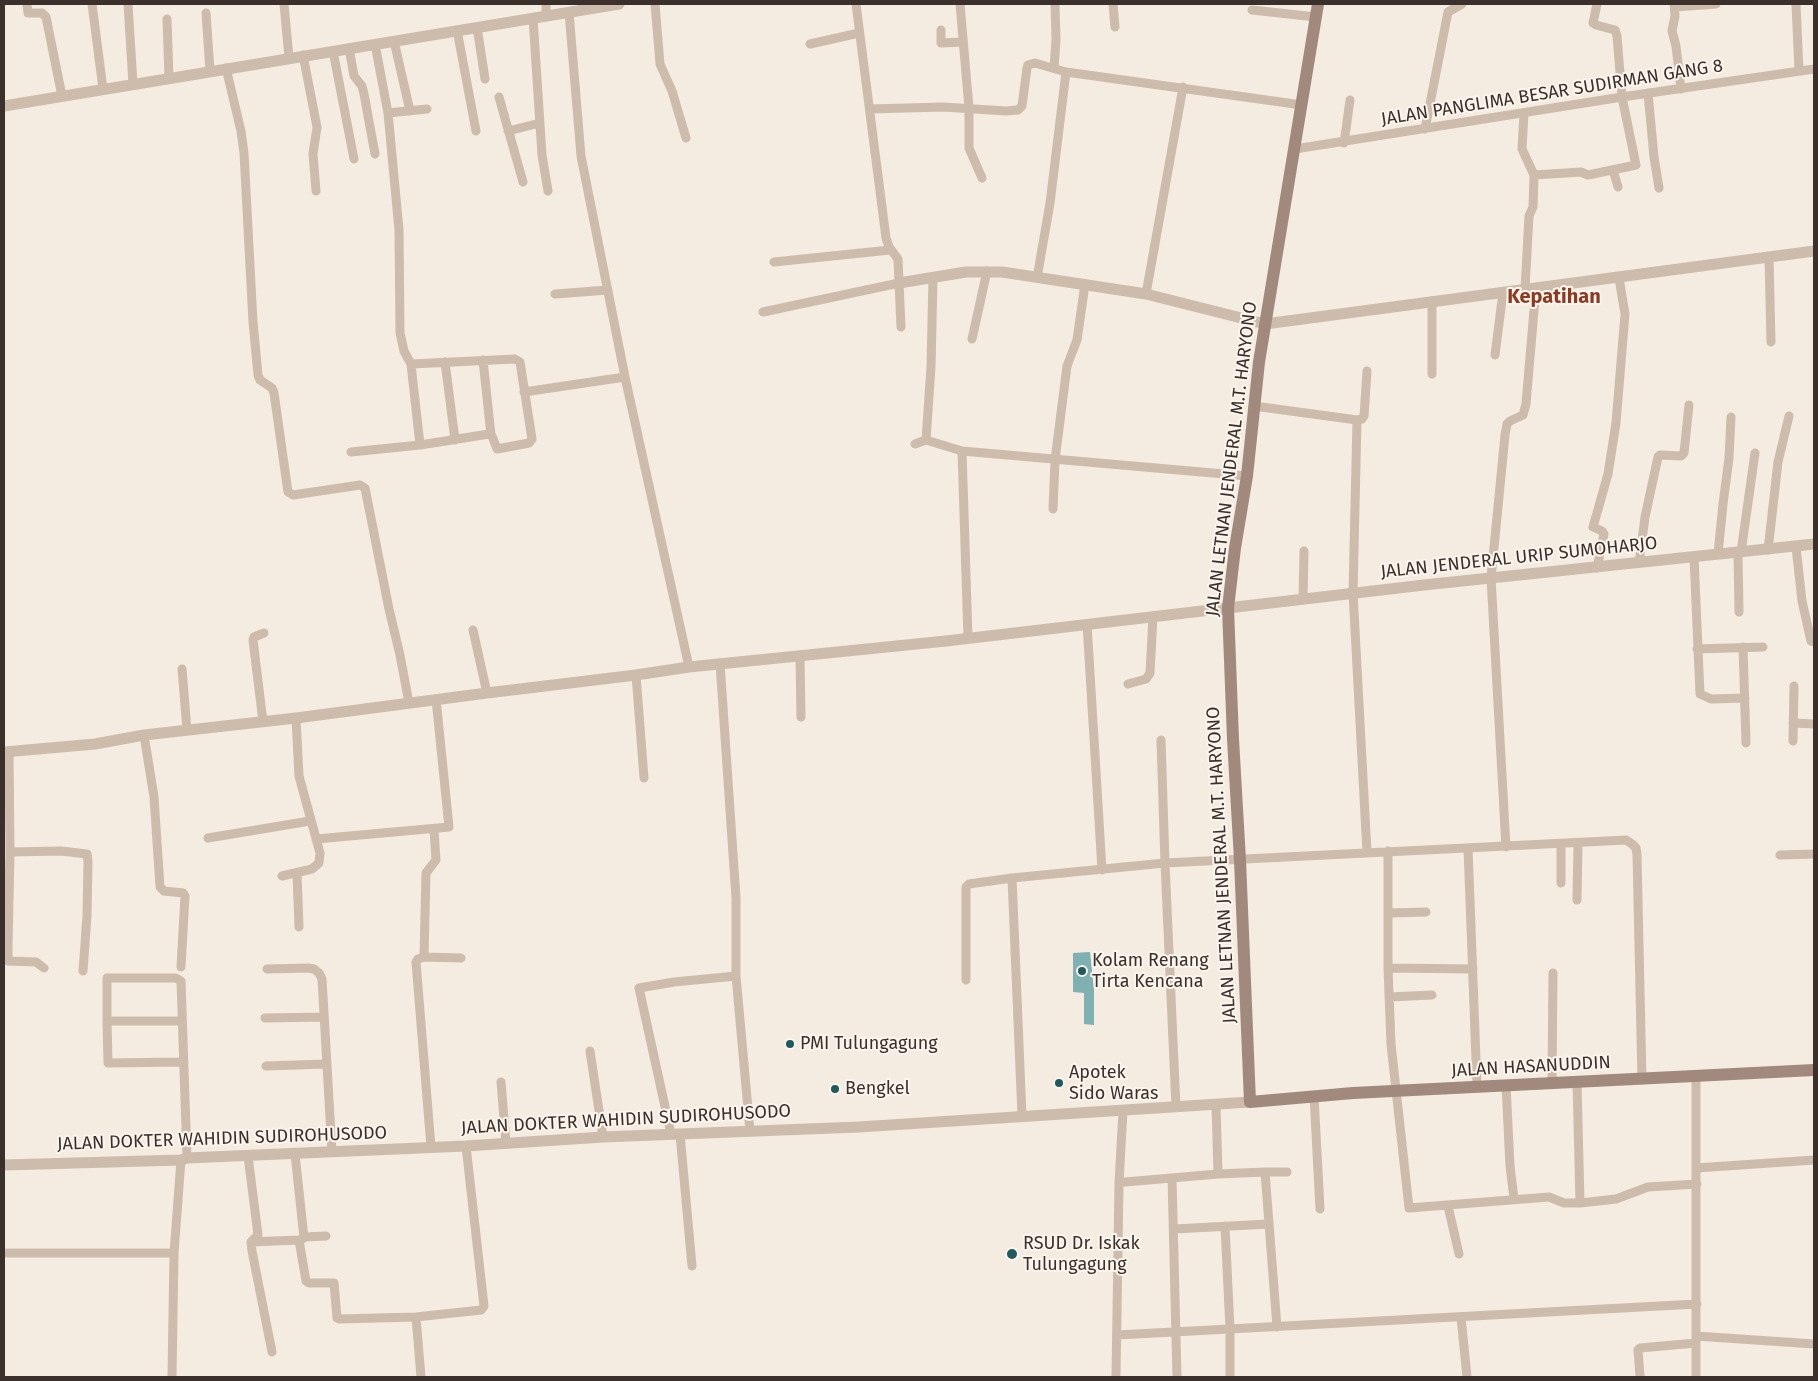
<!DOCTYPE html>
<html>
<head>
<meta charset="utf-8">
<style>
	body { margin:0 }
	#map { position:relative; width:1818px; height:1381px; overflow:hidden; background:#f4ebe1; font-family:"Fira Sans",sans-serif }
	canvas { display:block }
	.frame { position:absolute; inset:0; border:5px solid #3b302b; pointer-events:none }
</style>
</head>
<body>
<div id="map">
<canvas width="1818" height="1381"></canvas>
<div class="frame"></div>
</div>
<script>
const ctx = document.querySelector('canvas').getContext('2d');
ctx.lineJoin = 'round';
function fillPath(path, color) { ctx.fillStyle = color; ctx.fill(path, 'evenodd'); }
const poly = rows => new Path2D(rows.map(r => 'M' + r).join(''));
function strokePath(path, color, width, dash) { ctx.strokeStyle = color; ctx.lineWidth = width; ctx.lineCap = dash ? 'butt' : 'round'; ctx.setLineDash(dash || []); ctx.stroke(path); }
function write(font, color, halo, rows, align = 'center') {
  ctx.font = font + ' "Fira Sans",sans-serif'; ctx.lineWidth = 4; ctx.setLineDash([]); ctx.textBaseline = 'middle'; ctx.strokeStyle = halo; ctx.fillStyle = color; for (const [text, x, y, turn = 0] of rows) {
    ctx.save(); ctx.translate(x, y); ctx.rotate((+turn || 0) * Math.PI / 180); ctx.textAlign = isNaN(turn) ? turn : align; if (halo) ctx.strokeText(text, 0, 0); ctx.fillText(text, 0, 0); ctx.restore();
  }
}
const water = poly([
	[1090,952,1094,990,1094,1025,1084,1024,1084,993,1073,992,1073,953]
]);
const minor = poly([
	[27,4,28,13,42,13,46,17,62,96],
	[92,4,103,89],
	[128,4,133,84],
	[284,4,289,58],
	[655,4,660,64,672,91,686,138],
	[856,4,886,238,889,247,898,259,901,327],
	[960,4,969,108,969,148,982,178],
	[1113,4,1115,27],
	[1674,4,1675,16,1672,31,1676,46,1681,89],
	[1796,4,1799,71],
	[1675,7,1716,4],
	[1252,10,1316,17],
	[569,12,581,156,625,377,689,667],
	[206,13,210,71],
	[546,16,546,4],
	[533,18,542,155,548,191],
	[167,19,169,78],
	[477,27,485,79],
	[457,30,476,131],
	[941,30,941,43,963,42],
	[394,41,410,111],
	[375,44,388,113,399,230,400,333,404,351,411,364],
	[810,44,859,33],
	[349,48,354,76,362,86,364,94,375,154],
	[333,51,354,159],
	[303,55,317,127,313,154,316,191],
	[226,68,241,131,244,153,253,322,258,375,260,380,272,388,274,393,288,492,293,495,360,485,365,488,389,609,400,655,409,703],
	[1054,68,1056,40,1055,4],
	[1648,93,1654,157,1659,188],
	[499,97,523,182],
	[870,109,943,107,1006,111,1018,110,1022,106,1027,68,1028,65,1035,63,1066,72,1302,105],
	[388,113,427,109],
	[1524,113,1522,149,1534,175,1533,207,1529,216,1525,289],
	[1425,129,1448,12,1462,4],
	[508,131,540,123],
	[1344,143,1350,100],
	[1295,149,1622,97,1814,69],
	[1613,170,1618,187],
	[1534,175,1581,172,1588,175,1636,165,1622,97,1617,36,1615,30,1596,25,1593,23,1597,4],
	[1769,257,1771,342],
	[774,262,890,250],
	[1037,278,1050,203,1066,72],
	[555,294,608,290],
	[1146,294,1183,87],
	[1432,301,1432,374],
	[763,312,899,283],
	[972,339,987,271],
	[1495,355,1503,292],
	[483,360,491,435],
	[445,362,455,440],
	[524,392,625,377],
	[1254,406,1357,420,1353,593,1367,852],
	[1357,420,1362,419,1364,416,1367,371],
	[926,440,931,367,933,278],
	[915,444,926,440,962,451,1247,476],
	[962,451,968,638],
	[351,452,420,445,489,434,492,436,497,449,529,443,532,439,520,362,515,359,411,364,420,445],
	[1053,509,1055,460,1067,366,1077,340,1085,284],
	[1796,547,1802,601,1811,641,1814,642],
	[1768,550,1778,462,1789,416],
	[1741,552,1755,453],
	[1738,553,1739,612],
	[1718,554,1723,504,1729,458,1731,417],
	[1694,557,1700,694,1711,699,1745,698],
	[1639,563,1645,517,1658,457,1660,455,1681,456,1684,453,1689,405],
	[1597,568,1604,534,1602,531,1593,527,1608,474,1616,423,1625,314,1619,278],
	[1303,599,1304,551],
	[1087,624,1102,870],
	[473,630,487,693],
	[1743,647,1746,743],
	[1697,649,1763,647],
	[800,655,801,717],
	[720,663,736,898,736,976,750,1131],
	[182,669,187,730],
	[636,675,644,778],
	[1128,684,1146,679,1150,673,1153,616],
	[263,722,253,640,254,637,264,633],
	[1793,723,1814,724],
	[144,735,154,797,160,887,164,891,183,893,185,896,181,967],
	[1161,740,1165,863,1176,1107],
	[1793,741,1794,686],
	[208,838,310,821],
	[316,839,449,827,436,699],
	[1506,847,1491,578,1505,435,1507,424,1510,421,1523,415,1526,404,1536,287],
	[1468,848,1477,1086],
	[1388,851,1388,968,1391,1044,1409,1208,1549,1197,1564,1203,1580,1203,1616,1199,1648,1187,1697,1184],
	[10,852,61,851,87,854,88,861,87,916,83,971],
	[1780,855,1814,854],
	[297,873,299,927],
	[282,876,312,869,319,863,320,853,299,776,296,718],
	[1012,878,1022,1116],
	[1561,883,1561,844],
	[1577,900,1578,843],
	[1389,913,1426,912],
	[4,947,8,947,10,852,9,752],
	[8,947,8,961,36,962,44,968],
	[424,957,426,873,436,860,434,830],
	[1388,968,1473,969],
	[267,969,308,968,314,969,319,973,322,979,332,1152],
	[966,980,966,887,969,884,1012,878,1165,863,1626,840,1632,844,1636,848,1637,855,1642,1080],
	[1389,997,1432,995],
	[265,1018,324,1017],
	[107,1021,108,1063,182,1062],
	[182,1021,107,1021,107,978,176,978,181,981,187,1158],
	[590,1051,603,1137],
	[266,1066,326,1064],
	[501,1082,506,1143],
	[1577,1082,1580,1203],
	[1552,1084,1553,973],
	[1506,1085,1510,1166,1514,1199],
	[1314,1096,1320,1209],
	[1216,1104,1218,1174],
	[671,1134,639,988,674,982,736,976],
	[680,1134,692,1266],
	[431,1147,416,962,418,959,424,957,461,958],
	[295,1154,304,1238,299,1240],
	[248,1156,258,1235,251,1242,252,1251,272,1352],
	[1696,1168,1814,1160],
	[1265,1172,1287,1172],
	[1172,1178,1177,1377],
	[1125,1182,1218,1174,1265,1172,1277,1327],
	[1448,1206,1459,1254],
	[1225,1226,1230,1329,1230,1377],
	[1174,1229,1269,1224],
	[304,1237,326,1236],
	[251,1242,299,1240,306,1281,309,1283,334,1283,337,1318,339,1319,416,1317,481,1310,484,1306,466,1146],
	[7,1253,174,1253],
	[416,1317,421,1377],
	[1461,1317,1467,1377],
	[1117,1335,1697,1304],
	[1696,1336,1814,1344],
	[172,1377,174,1253,181,1160],
	[1116,1377,1119,1183,1123,1111],
	[1640,1377,1638,1350,1640,1348,1696,1343],
	[1696,1377,1696,1076]
]);
const tertiary = poly([
	[4,106,619,4],
	[899,283,966,272,1002,272,1146,294,1265,324,1814,251],
	[4,752,95,744,144,735,296,718,487,693,636,675,689,667,946,641,1424,585,1814,544],
	[4,1165,181,1160,187,1158,466,1146,603,1137,859,1127,1250,1102]
]);
const secondary = poly([
	[1318,4,1259,362,1247,476,1235,548,1228,608,1233,739,1240,860,1250,1102,1353,1093,1814,1070]
]);
const markers = [
	[1082,971,5,"#1f5a5e"],
	[790,1044,5,"#1f5a5e"],
	[1059,1083,5,"#1f5a5e"],
	[835,1089,5,"#1f5a5e"],
	[1012,1254,6,"#1f5a5e"]
];
const streetNames = [
	["JALAN PANGLIMA BESAR SUDIRMAN GANG 8",1552,93,-9],
	["JALAN LETNAN JENDERAL M.T. HARYONO",1232,459,-83],
	["JALAN JENDERAL URIP SUMOHARJO",1519,558,-6],
	["JALAN LETNAN JENDERAL M.T. HARYONO",1222,865,-93],
	["JALAN HASANUDDIN",1531,1067,-3],
	["JALAN DOKTER WAHIDIN SUDIROHUSODO",626,1120,-3],
	["JALAN DOKTER WAHIDIN SUDIROHUSODO",222,1139,-2]
];
const poiNames = [
	["Kolam Renang",1092,961],
	["Tirta Kencana",1092,982],
	["PMI Tulungagung",800,1044],
	["Apotek",1069,1073],
	["Sido Waras",1069,1094],
	["Bengkel",845,1089],
	["RSUD Dr. Iskak",1023,1244],
	["Tulungagung",1023,1265]
];
const quarterNames = [
	["Kepatihan",1554,297]
];
fillPath(water, '#7fb0b2');
strokePath(minor, '#cdbbac', 9);
strokePath(tertiary, '#cdbbac', 11);
strokePath(secondary, '#a18a7d', 12);
for (const [x, y, r, color] of markers) { const dot = new Path2D(); dot.arc(x, y, r, 0, 2 * Math.PI); ctx.fillStyle = color; ctx.fill(dot); strokePath(dot, '#fbf5ee', 2); }
write('18px', '#3b302b', '#fbf5ee', streetNames);
write('18px', '#3b302b', '#fbf5ee', poiNames, 'left');
write('bold 20px', '#8c3b22', '#fbf5ee', quarterNames);
</script>
</body>
</html>
